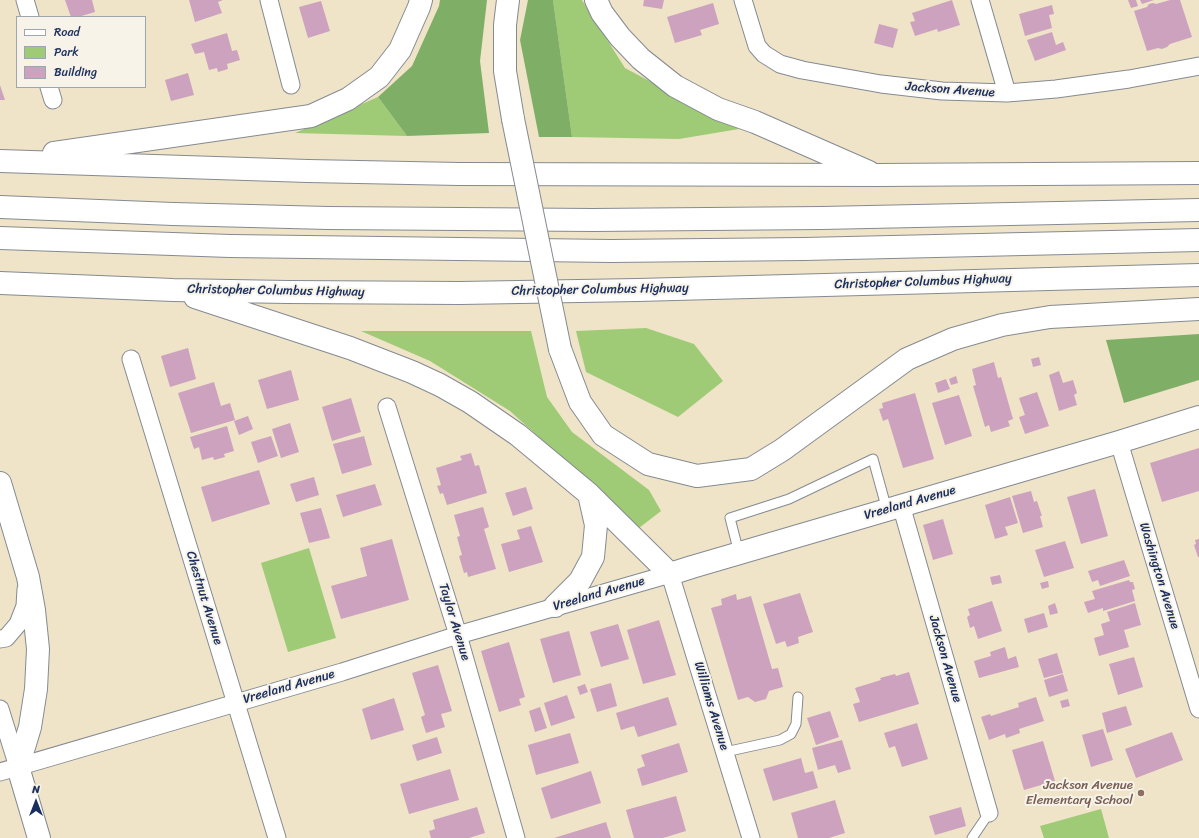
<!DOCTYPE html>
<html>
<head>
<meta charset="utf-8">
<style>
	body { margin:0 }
	#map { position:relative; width:1199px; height:838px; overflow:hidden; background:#efe4c7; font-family:Sriracha,sans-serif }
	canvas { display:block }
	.legend { position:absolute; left:16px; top:16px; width:130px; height:72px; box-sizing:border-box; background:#f7f3e8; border:1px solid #9fa5b1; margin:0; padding:5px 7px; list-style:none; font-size:12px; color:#1b2f5e }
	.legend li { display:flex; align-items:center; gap:8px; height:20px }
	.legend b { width:20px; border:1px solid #9fa5b1 }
	.north { position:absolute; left:16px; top:782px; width:40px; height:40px; -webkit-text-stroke:3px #f7f3e8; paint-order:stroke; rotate:0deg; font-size:11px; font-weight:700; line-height:16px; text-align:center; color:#1b2f5e }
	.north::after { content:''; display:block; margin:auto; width:14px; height:18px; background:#1b2f5e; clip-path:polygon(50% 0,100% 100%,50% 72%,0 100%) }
</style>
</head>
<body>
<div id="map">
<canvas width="1199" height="838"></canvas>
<ul class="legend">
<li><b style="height:5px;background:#fff"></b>Road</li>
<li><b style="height:11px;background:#9fca76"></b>Park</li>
<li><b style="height:11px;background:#cca2bf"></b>Building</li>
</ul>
<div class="north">N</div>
</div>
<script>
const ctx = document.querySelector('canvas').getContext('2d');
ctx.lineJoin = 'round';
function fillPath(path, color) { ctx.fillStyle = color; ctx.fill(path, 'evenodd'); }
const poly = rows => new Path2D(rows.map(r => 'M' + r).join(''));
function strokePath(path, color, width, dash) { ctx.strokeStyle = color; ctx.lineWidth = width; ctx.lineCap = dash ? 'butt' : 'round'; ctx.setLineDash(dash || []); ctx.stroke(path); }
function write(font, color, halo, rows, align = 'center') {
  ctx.font = font + ' Sriracha,sans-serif'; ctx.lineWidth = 4; ctx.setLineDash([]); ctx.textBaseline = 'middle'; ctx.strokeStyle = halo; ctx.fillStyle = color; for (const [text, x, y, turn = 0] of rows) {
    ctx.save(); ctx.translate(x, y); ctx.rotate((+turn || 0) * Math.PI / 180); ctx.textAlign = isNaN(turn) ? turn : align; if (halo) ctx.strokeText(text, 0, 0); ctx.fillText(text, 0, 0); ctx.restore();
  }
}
const green = poly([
	[553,0,582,0,625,68,739,129,679,139,572,137],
	[378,97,407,136,295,133],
	[646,328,694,344,723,381,678,417,586,372,576,331],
	[361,331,531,331,547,397,572,432,649,490,661,511,639,528,510,411,430,361],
	[309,548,336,638,288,652,261,563],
	[1101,809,1109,838,1044,838,1040,826]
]);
const forest = poly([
	[440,0,487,0,480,61,489,133,407,136,378,97,412,66,439,6],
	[528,0,553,0,572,137,539,137,520,40],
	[1199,334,1199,380,1124,403,1106,340]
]);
const building = poly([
	[65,0,92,0,95,12,78,17,71,17],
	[189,0,223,0,218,2,222,13,195,22],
	[644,0,664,0,662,9,643,6],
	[952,0,960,25,938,32,937,29,915,36,910,22,915,21,912,13],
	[1128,0,1136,0,1138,6,1131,8],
	[1140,0,1154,0,1142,4],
	[1170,0,1180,0,1192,37,1170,44,1167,47,1162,49,1158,48,1147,51,1134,11,1147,7,1149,4,1153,3,1156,4],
	[321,1,330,31,308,38,299,7],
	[713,3,719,24,700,30,702,35,675,43,667,17],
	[1052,5,1054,14,1049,15,1052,28,1025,36,1019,14],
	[879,24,898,29,893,48,874,43],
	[1052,32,1056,45,1063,42,1066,50,1035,61,1027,40],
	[227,33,232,51,237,50,240,60,227,64,228,69,218,72,217,68,209,70,204,52,195,54,191,44],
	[188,73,194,95,171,101,165,80],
	[0,86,0,85,5,100,0,100],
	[188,348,196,379,170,387,161,356],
	[1039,357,1041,365,1033,367,1031,359],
	[994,362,998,378,1001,377,1013,419,1008,421,1010,426,991,432,989,425,985,427,973,386,976,385,972,369],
	[291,370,299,400,267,409,258,380],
	[1059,371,1063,383,1073,380,1077,393,1074,395,1077,405,1059,411,1049,375],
	[956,376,958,383,951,385,949,379],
	[946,379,950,389,938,393,935,383],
	[214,382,221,406,230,403,235,420,191,433,178,393],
	[1037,392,1049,426,1025,434,1019,417,1025,415,1019,398],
	[915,393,934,459,903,468,888,419,883,421,879,409,883,408,882,403],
	[959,395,972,436,945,445,932,403],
	[351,398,361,432,332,441,322,407],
	[248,416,253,429,239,435,234,421],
	[290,423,299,452,281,458,272,429],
	[227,426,234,451,224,454,225,457,214,460,213,457,202,460,199,447,194,449,190,437],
	[271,436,278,456,258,463,251,442],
	[364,436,372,465,342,474,333,444],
	[1199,448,1199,491,1162,502,1150,463],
	[471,453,475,466,479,465,487,493,447,505,443,493,440,494,437,486,441,485,436,468,462,460,460,456],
	[259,470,270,504,212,522,201,487],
	[314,477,319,495,296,502,290,484],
	[375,484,382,505,343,517,336,495],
	[526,487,533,509,513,516,505,493],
	[1095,489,1108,536,1081,544,1067,497],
	[1031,491,1034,502,1037,501,1042,516,1040,516,1043,527,1023,533,1012,496],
	[1010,497,1018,523,1005,527,1008,535,995,539,985,505],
	[483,507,489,527,484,529,496,569,468,577,467,572,464,573,459,556,462,555,457,537,460,536,454,515],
	[321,508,330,538,309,543,300,513],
	[943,519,953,554,933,560,923,525],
	[531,526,543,562,509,572,501,544,520,539,517,530],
	[392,539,409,600,341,619,331,586,367,576,360,548],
	[1199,539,1199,557,1198,557,1194,545,1196,544,1195,540],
	[1065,541,1074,568,1044,577,1035,550],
	[1124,560,1130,576,1100,586,1098,580,1092,582,1088,571],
	[1000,575,1002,583,992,585,990,577],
	[1129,580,1130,582,1133,582,1135,589,1132,590,1135,601,1103,611,1103,608,1088,613,1084,602,1095,599,1092,591],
	[1048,581,1049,587,1042,589,1040,583],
	[800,593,813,632,798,637,799,643,787,647,785,641,776,644,763,604],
	[736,594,737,600,751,596,772,669,778,668,783,687,769,691,766,699,755,702,748,697,738,700,711,608,722,605,721,599],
	[992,601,1002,631,978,639,974,626,970,628,967,617,970,615,968,609],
	[1055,603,1058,613,1050,615,1048,606],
	[1135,603,1141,625,1124,630,1129,647,1099,656,1094,638,1104,635,1101,624,1110,621,1107,612],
	[1044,613,1048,627,1028,633,1024,619],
	[659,620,676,675,643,684,627,630],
	[618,624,629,659,601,667,590,632],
	[569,631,581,675,553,683,540,639],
	[509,642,525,697,519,699,521,705,499,712,481,651],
	[1005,647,1008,659,1016,656,1019,667,979,678,974,661,991,656,990,652],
	[1057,653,1063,673,1044,678,1038,659],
	[1134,657,1143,687,1118,695,1109,664],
	[438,665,452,711,441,714,445,727,426,733,421,717,425,715,412,673],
	[909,672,919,704,859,722,853,704,860,702,855,688,881,680,880,678,895,674,896,676],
	[1063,674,1068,691,1049,697,1044,680],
	[611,683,617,706,597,712,590,689],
	[585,684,588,692,580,695,577,687],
	[567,695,575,718,551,726,544,703],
	[668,697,677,725,638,737,634,726,621,730,616,713],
	[1036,697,1044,721,1019,729,1020,733,1006,738,1005,734,989,740,981,717,990,714,991,716,1019,707,1018,703],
	[394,698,404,730,371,740,362,709],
	[1068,699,1070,706,1062,708,1060,701],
	[1126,706,1132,725,1107,733,1102,713],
	[540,707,547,728,535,732,529,711],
	[830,711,839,737,816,745,807,718],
	[917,723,928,759,902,767,895,746,889,748,884,733],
	[1103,729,1113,760,1091,767,1082,735],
	[1172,732,1183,760,1136,778,1125,749],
	[570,733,579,763,536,775,528,745],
	[437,737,442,753,417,761,412,745],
	[842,740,851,769,838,773,835,765,818,770,812,748],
	[1043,741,1055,781,1024,790,1012,750],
	[679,743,688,772,642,786,637,769,645,766,641,755],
	[801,758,805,773,813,771,818,788,773,801,763,769],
	[450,769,459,800,409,814,400,784],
	[591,771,601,803,551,819,541,788],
	[676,796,686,831,663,838,634,838,626,810],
	[835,800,845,833,829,838,798,838,791,813],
	[477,807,485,833,469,838,431,838,429,831,435,829,433,820],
	[961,807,966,826,935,835,929,816],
	[606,822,611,838,554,838]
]);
const service = poly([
	[739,553,730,518,789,499,873,459,887,510],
	[725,752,780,740,791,734,796,724,798,697],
	[972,838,989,813]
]);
const minor = poly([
	[25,0,30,17],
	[269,0,291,85],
	[743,0,757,46,764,54,780,64,802,70,881,84,942,91,1007,93,1056,89,1129,79,1199,66],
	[980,0,1007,93],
	[49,87,53,100],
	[131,359,277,838],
	[387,407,458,635,516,838],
	[1119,442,1199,709],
	[901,505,989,813],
	[0,639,6,638,18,624,25,606,26,589],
	[0,709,18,767],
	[0,772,342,672,458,635,670,574,751,838]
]);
const tertiary = poly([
	[0,483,28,577,34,610,38,649,36,689,30,727,18,767,39,838]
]);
const primary = poly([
	[670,574,692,567,1119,442,1199,417]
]);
const motorway = poly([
	[508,0,505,25,505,71,513,119],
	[596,0,602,13,620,37,641,59,675,86,718,109,755,122,869,172],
	[54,153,311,116,348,99,379,77,400,50,419,7,421,0],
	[0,161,308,171,459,174,878,175,1199,173],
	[0,207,173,214,328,218,593,220,822,218,1199,210],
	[0,238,230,246,611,251,804,249,1199,240],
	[0,283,173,290,288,292,460,293,638,290,1199,275],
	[195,297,350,348,412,372,440,385,470,402,518,435,589,494,670,574],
	[560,349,580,402,603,435,648,464,697,476,751,469,782,450,907,359,953,339,1002,325,1050,317,1199,309],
	[555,606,580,581,593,557,596,525,589,494]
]);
const motorwayBridge = poly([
	[513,119,560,349]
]);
const markers = [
	[1141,793,4,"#8d6e63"]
];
const streetNames = [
	["Jackson Avenue",950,90,4],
	["Christopher Columbus Highway",923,282,-2],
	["Christopher Columbus Highway",600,290,-1],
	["Christopher Columbus Highway",276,291,1],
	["Vreeland Avenue",910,503,-16],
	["Washington Avenue",1159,576,73],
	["Vreeland Avenue",599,594,-16],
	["Chestnut Avenue",204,598,73],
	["Taylor Avenue",454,622,73],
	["Jackson Avenue",945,659,74],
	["Vreeland Avenue",289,687,-16],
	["Williams Avenue",711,706,73]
];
const educationNames = [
	["Jackson Avenue",1133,786],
	["Elementary School",1133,801]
];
fillPath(green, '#9fca76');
fillPath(forest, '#7fae67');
fillPath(building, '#cca2bf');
strokePath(service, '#858a92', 11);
strokePath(minor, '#858a92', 19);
strokePath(tertiary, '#858a92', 24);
strokePath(primary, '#858a92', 24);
strokePath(motorway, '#858a92', 24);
strokePath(service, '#fff', 9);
strokePath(minor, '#fff', 17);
strokePath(tertiary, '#fff', 22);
strokePath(primary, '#fff', 22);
strokePath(motorway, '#fff', 22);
strokePath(motorwayBridge, '#858a92', 24, []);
strokePath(motorwayBridge, '#fff', 22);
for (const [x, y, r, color] of markers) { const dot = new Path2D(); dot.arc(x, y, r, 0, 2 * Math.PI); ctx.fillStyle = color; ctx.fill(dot); strokePath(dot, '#f7f3e8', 1.5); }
write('13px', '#1b2f5e', '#f7f3e8', streetNames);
write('13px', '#785e54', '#f7f3e8', educationNames, 'right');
</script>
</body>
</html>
